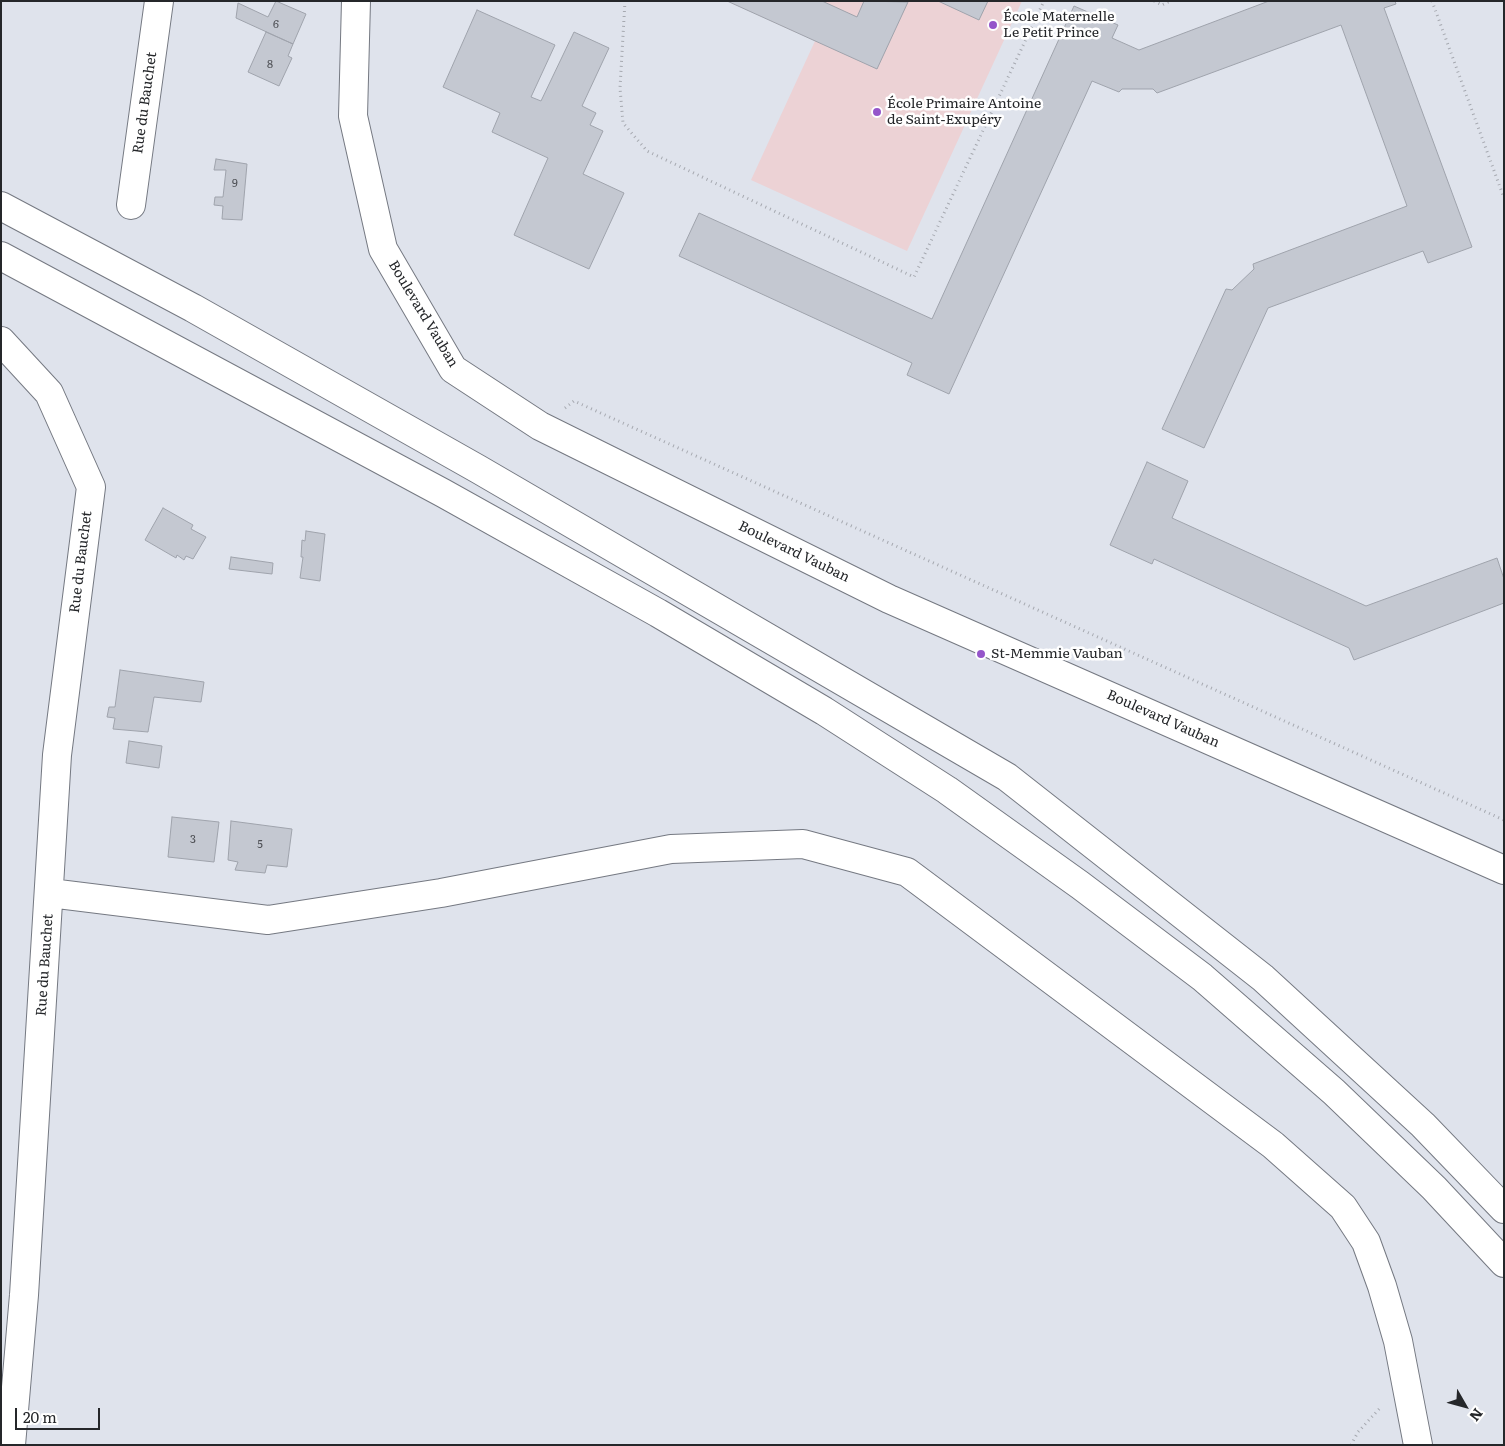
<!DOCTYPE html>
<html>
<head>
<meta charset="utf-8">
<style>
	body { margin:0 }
	#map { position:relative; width:1505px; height:1446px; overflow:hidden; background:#dfe3ec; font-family:Literata,serif }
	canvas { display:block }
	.frame { position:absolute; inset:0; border:2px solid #25272a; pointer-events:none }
	.north { position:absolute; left:1440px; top:1381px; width:50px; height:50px; -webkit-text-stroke:4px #fff; paint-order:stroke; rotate:128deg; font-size:14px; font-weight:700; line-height:20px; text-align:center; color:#25272a }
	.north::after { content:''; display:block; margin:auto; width:18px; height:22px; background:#25272a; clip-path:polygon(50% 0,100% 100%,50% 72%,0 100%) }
	.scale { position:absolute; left:15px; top:1408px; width:85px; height:22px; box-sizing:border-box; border:2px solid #25272a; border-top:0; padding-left:6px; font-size:15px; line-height:18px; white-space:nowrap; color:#25272a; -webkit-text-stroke:4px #fff; paint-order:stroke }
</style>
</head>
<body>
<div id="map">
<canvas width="1505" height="1446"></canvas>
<div class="frame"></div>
<div class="north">N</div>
<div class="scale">20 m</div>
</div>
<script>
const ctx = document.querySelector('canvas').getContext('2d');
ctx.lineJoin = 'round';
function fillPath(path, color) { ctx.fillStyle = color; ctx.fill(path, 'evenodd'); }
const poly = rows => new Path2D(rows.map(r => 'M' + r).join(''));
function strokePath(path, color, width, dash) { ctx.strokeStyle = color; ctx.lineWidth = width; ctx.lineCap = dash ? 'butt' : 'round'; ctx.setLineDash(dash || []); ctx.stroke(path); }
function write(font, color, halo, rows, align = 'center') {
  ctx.font = font + ' Literata,serif'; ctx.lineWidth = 5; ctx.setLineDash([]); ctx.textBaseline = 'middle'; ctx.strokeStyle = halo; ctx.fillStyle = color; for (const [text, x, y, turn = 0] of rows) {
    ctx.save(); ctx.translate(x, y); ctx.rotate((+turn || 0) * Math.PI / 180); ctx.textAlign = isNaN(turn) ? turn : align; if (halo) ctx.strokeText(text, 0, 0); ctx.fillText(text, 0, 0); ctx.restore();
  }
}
const education = poly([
	[727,1,1022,1,907,251,751,180,815,41]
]);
const building = poly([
	[276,1,306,14,293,44,236,18,238,3,268,17,276,1],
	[727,1,822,1,857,17,864,1,908,2,877,69,727,1],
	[938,1,988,1,979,20,938,1],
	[1269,1,1395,1,1396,4,1384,8,1472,247,1428,263,1423,251,1268,308,1204,448,1162,429,1226,289,1232,290,1254,269,1253,264,1407,206,1341,25,1157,93,1153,89,1122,89,1119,92,1092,81,949,394,907,375,912,363,679,256,699,213,932,319,1074,6,1118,25,1112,38,1139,50,1269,1],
	[477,10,555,45,531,97,541,101,574,32,609,48,582,106,596,113,590,125,603,131,583,174,624,193,589,269,514,235,548,158,492,132,500,113,443,87,477,10],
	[266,32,293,44,288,56,292,58,279,86,248,72,266,32],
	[216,159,247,164,242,220,222,219,223,206,214,205,215,197,223,197,226,170,214,170,216,159],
	[1147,462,1188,481,1172,518,1366,606,1497,558,1504,579,1504,603,1354,660,1349,648,1154,559,1152,564,1110,545,1147,462],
	[163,508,193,525,191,529,206,537,193,559,186,556,184,560,177,555,176,558,145,540,163,508],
	[306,531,325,534,320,581,300,578,303,557,301,557,302,540,305,541,306,531],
	[231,557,273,563,272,574,229,569,231,557],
	[120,670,204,682,201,702,154,697,148,732,113,729,115,718,107,717,109,707,115,707,120,670],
	[129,741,162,746,159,768,126,763,129,741],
	[172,817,219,822,214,862,168,857,172,817],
	[231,821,292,829,287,867,267,865,265,873,235,870,238,862,228,860,231,821]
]);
const path = poly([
	[625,1,620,88,623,123,647,151,914,277,1044,1],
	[1154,1,1162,5,1170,1],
	[1432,1,1504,198],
	[565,408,574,401,1504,820],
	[1351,1445,1358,1432,1381,1407]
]);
const minor = poly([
	[356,1,353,116,383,249,453,369,540,426,889,599,1504,870],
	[131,205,159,1],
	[1,341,49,393,91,487,57,755,24,1295,11,1445],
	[50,893,268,920,441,893,671,849,803,844,907,872,1273,1145,1343,1207,1366,1242,1382,1286,1398,1341,1418,1445]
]);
const primary = poly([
	[1,206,193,308,478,469,1007,777,1263,978,1423,1125,1504,1209],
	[1,256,443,493,658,613,824,711,947,790,1080,885,1202,977,1334,1092,1434,1188,1504,1263]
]);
const markers = [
	[993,25,5,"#9555ca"],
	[877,112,5,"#9555ca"],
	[981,654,5,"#9555ca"]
];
const numberNames = [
	["6",276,25],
	["8",270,65],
	["9",235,184],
	["3",193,840],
	["5",260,845]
];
const poiNames = [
	["École Maternelle",1003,17],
	["Le Petit Prince",1003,33],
	["École Primaire Antoine",887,104],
	["de Saint-Exupéry",887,120],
	["St-Memmie Vauban",991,654]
];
const streetNames = [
	["Rue du Bauchet",145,103,-82],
	["Boulevard Vauban",423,314,59],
	["Boulevard Vauban",794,552,26],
	["Rue du Bauchet",81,562,-83],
	["Boulevard Vauban",1163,719,24],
	["Rue du Bauchet",45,965,-86]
];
fillPath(education, '#ecd2d5');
fillPath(building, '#c4c8d1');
strokePath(building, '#9fa3ac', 1);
strokePath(minor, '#757982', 30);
strokePath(primary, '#757982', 30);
strokePath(path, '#a6a9b0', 3, [1, 4]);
strokePath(minor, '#fff', 28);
strokePath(primary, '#fff', 28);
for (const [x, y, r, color] of markers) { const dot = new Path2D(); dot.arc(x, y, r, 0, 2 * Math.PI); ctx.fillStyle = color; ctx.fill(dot); strokePath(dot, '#fff', 2); }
write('11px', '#4d4f54', null, numberNames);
write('14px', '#25272a', '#fff', poiNames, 'left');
write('14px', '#25272a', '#fff', streetNames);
</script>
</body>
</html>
